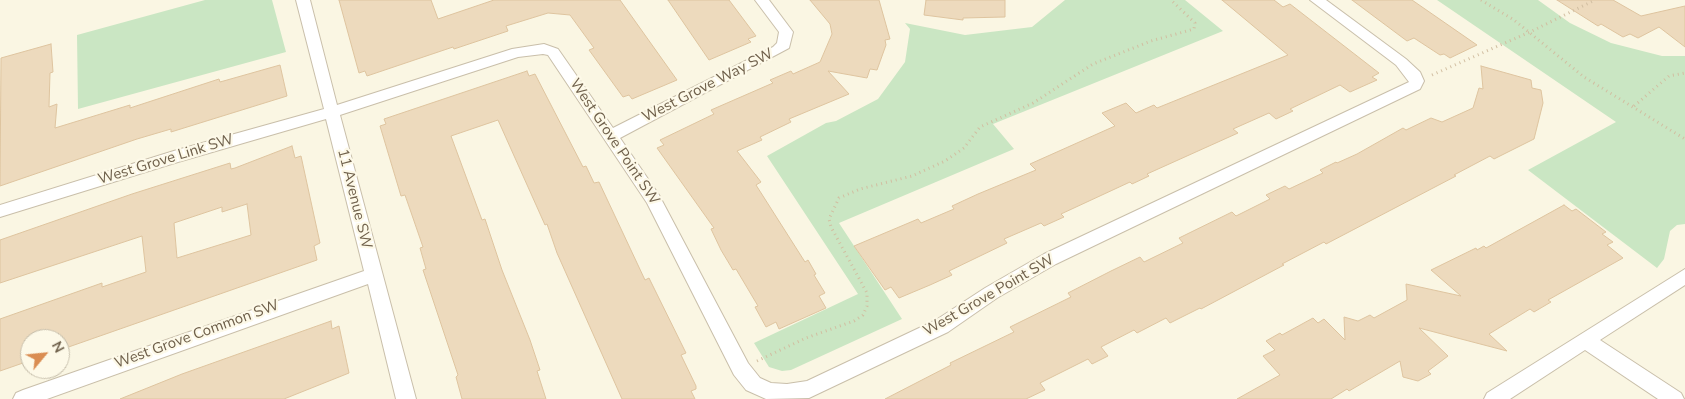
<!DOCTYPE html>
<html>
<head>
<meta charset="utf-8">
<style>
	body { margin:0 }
	#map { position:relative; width:1685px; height:399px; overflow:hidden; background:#faf6e3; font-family:"Nunito Sans",sans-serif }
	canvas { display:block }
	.north { position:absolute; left:20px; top:329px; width:50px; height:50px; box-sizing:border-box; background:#fdf9e8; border:1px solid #c4bca9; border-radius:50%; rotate:62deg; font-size:14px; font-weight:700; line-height:20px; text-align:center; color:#6f604b }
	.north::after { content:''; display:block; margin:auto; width:18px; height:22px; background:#da8d52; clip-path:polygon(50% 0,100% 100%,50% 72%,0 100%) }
</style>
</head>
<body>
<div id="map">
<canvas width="1685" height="399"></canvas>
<div class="north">N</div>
</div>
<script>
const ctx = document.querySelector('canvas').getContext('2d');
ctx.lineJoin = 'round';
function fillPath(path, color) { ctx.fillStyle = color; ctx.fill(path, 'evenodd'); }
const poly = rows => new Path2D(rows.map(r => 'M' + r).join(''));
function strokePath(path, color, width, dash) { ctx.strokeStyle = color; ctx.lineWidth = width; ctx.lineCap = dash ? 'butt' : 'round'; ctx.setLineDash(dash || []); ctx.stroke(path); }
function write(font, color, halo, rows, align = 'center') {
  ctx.font = font + ' "Nunito Sans",sans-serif'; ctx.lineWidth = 4.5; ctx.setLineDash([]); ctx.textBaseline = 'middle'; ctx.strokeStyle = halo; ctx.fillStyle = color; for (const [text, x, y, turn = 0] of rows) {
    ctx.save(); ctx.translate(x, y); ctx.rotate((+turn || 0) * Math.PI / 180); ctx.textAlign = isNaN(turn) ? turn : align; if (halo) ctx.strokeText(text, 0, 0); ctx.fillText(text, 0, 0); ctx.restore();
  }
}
const green = poly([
	[205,0,272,0,286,52,78,109,77,35],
	[1065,0,1185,0,1223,31,993,124,1014,149,839,223,902,319,791,370,782,371,769,367,754,343,858,294,767,156,826,123,836,121,878,99,905,62,910,29,905,23,965,35,1032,27],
	[1437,0,1538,0,1570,23,1611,43,1662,56,1685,56,1685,224,1677,225,1670,231,1664,259,1657,268,1528,170,1616,122]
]);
const building = poly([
	[339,0,431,0,438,19,494,0,620,0,677,80,632,99,629,95,623,97,589,50,594,48,570,15,548,13,506,26,508,31,454,49,453,47,367,76,365,71,359,73,339,0],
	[668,0,729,0,756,36,748,39,751,42,709,60,668,0],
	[810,0,879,0,890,39,885,40,886,45,877,70,870,69,867,78,828,71,849,94,789,119,791,122,760,137,762,140,737,151,761,182,756,185,805,262,808,260,816,274,814,275,825,293,819,296,826,308,779,329,776,322,766,327,755,307,758,306,736,269,733,270,721,250,711,229,714,228,657,148,664,145,660,140,714,114,711,110,773,83,770,80,791,71,793,74,820,62,832,34,830,24,810,0],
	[926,0,1005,0,1005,17,963,18,963,20,924,15,926,0],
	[1222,0,1274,0,1283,7,1290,4,1379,73,1372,77,1377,80,1350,92,1340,85,1290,109,1293,111,1276,119,1269,113,1233,129,1238,133,1147,174,1149,176,1132,184,1130,182,1061,214,1064,217,1044,226,1041,223,1004,239,1007,243,949,271,952,275,930,285,899,298,891,287,885,290,854,246,918,219,921,223,954,209,952,206,978,194,1036,170,1030,164,1115,126,1102,113,1126,103,1136,113,1154,105,1157,108,1288,55,1222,0],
	[1352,0,1412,0,1477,45,1450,58,1444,54,1440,55,1414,38,1407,41,1352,0],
	[1557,0,1613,0,1641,16,1685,6,1685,47,1659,27,1638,38,1630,34,1623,37,1601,24,1598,26,1557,0],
	[51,44,53,72,50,73,49,107,57,104,55,128,130,105,130,108,219,79,220,82,280,65,287,96,171,132,171,129,137,139,0,186,1,58,51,44],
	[1481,66,1531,80,1532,88,1541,90,1543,103,1534,139,1494,159,1490,156,1454,175,1456,176,1326,244,1324,242,1282,264,1284,265,1201,309,1200,308,1170,323,1166,318,1137,333,1134,330,1101,347,1108,356,1092,364,1088,359,1040,383,1045,390,1026,399,885,399,951,365,950,363,1014,332,1010,327,1071,297,1068,293,1111,271,1140,257,1144,262,1183,243,1179,238,1232,212,1236,216,1270,199,1266,195,1285,186,1289,189,1323,173,1320,170,1336,162,1337,163,1357,154,1403,128,1406,130,1431,118,1442,122,1473,108,1479,88,1483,89,1481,66],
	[527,71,529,76,535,74,583,167,586,166,594,183,599,182,645,280,649,278,686,353,681,355,696,386,696,389,691,391,695,399,622,399,557,253,547,224,545,225,498,120,451,136,482,220,485,219,502,270,530,340,540,370,537,371,546,399,462,399,456,377,458,375,423,270,426,269,420,248,423,247,405,195,401,196,380,126,386,124,384,119,527,71],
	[292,146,295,158,301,156,313,211,320,243,314,246,317,260,60,350,60,339,28,339,28,354,23,356,23,363,0,371,0,319,102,283,102,287,146,272,142,236,0,283,0,240,132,194,230,163,231,169,235,168,292,146],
	[247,204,251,235,177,258,174,223,222,207,222,212,247,204],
	[1564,205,1572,211,1576,209,1606,232,1602,234,1613,242,1607,245,1623,258,1548,300,1551,302,1534,312,1530,309,1489,334,1507,351,1419,328,1448,356,1428,371,1431,374,1418,381,1403,377,1400,361,1349,391,1347,389,1331,399,1237,399,1280,375,1263,356,1275,350,1266,341,1280,333,1282,335,1313,318,1318,323,1324,319,1345,340,1344,317,1358,321,1370,315,1374,318,1407,300,1406,284,1461,296,1431,270,1476,248,1477,250,1484,246,1486,248,1564,205],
	[331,321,332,329,339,326,349,373,284,399,120,399,182,374,331,321]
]);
const path = poly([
	[1481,0,1514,20,1584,77,1685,139],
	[1432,75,1530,32,1595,0],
	[1634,106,1669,76,1685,73],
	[757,361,806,338,854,321,863,315,867,306,867,293,831,227,829,219,839,198,860,189,912,176,945,161,964,148,980,127,1033,103,1093,64,1151,41,1194,29,1195,23,1171,0]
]);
const street = poly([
	[296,0,310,0,337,105,512,49,544,44,558,49,613,128,773,47,777,43,779,32,755,0,769,0,793,32,789,48,620,138,659,195,748,363,760,378,771,383,787,384,807,381,936,320,985,288,1044,254,1409,82,1396,65,1310,0,1326,0,1406,59,1420,72,1424,81,1420,89,1056,264,997,298,948,332,809,398,766,399,746,390,734,375,647,203,548,55,543,54,518,57,340,115,416,399,396,399,368,284,47,399,13,399,16,393,23,390,364,271,326,119,178,162,0,217,0,205,177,150,324,109,296,0],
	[1685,269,1685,285,1600,340,1681,393,1684,399,1658,399,1585,350,1510,399,1484,399,1487,393,1685,269]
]);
const streetNames = [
	["West Grove Way SW",708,86,-27],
	["West Grove Point SW",614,142,56],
	["West Grove Link SW",166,160,-17],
	["11 Avenue SW",354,199,76],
	["West Grove Point SW",989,296,-30],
	["West Grove Common SW",197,335,-20]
];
fillPath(green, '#cae6c3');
fillPath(building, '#eddabd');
strokePath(building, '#dec49f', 1);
strokePath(street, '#c9bfaa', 2);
strokePath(path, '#d1bea1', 3, [1, 4]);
fillPath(street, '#fff');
write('15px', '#6f604b', '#fdf9e8', streetNames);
</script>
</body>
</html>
